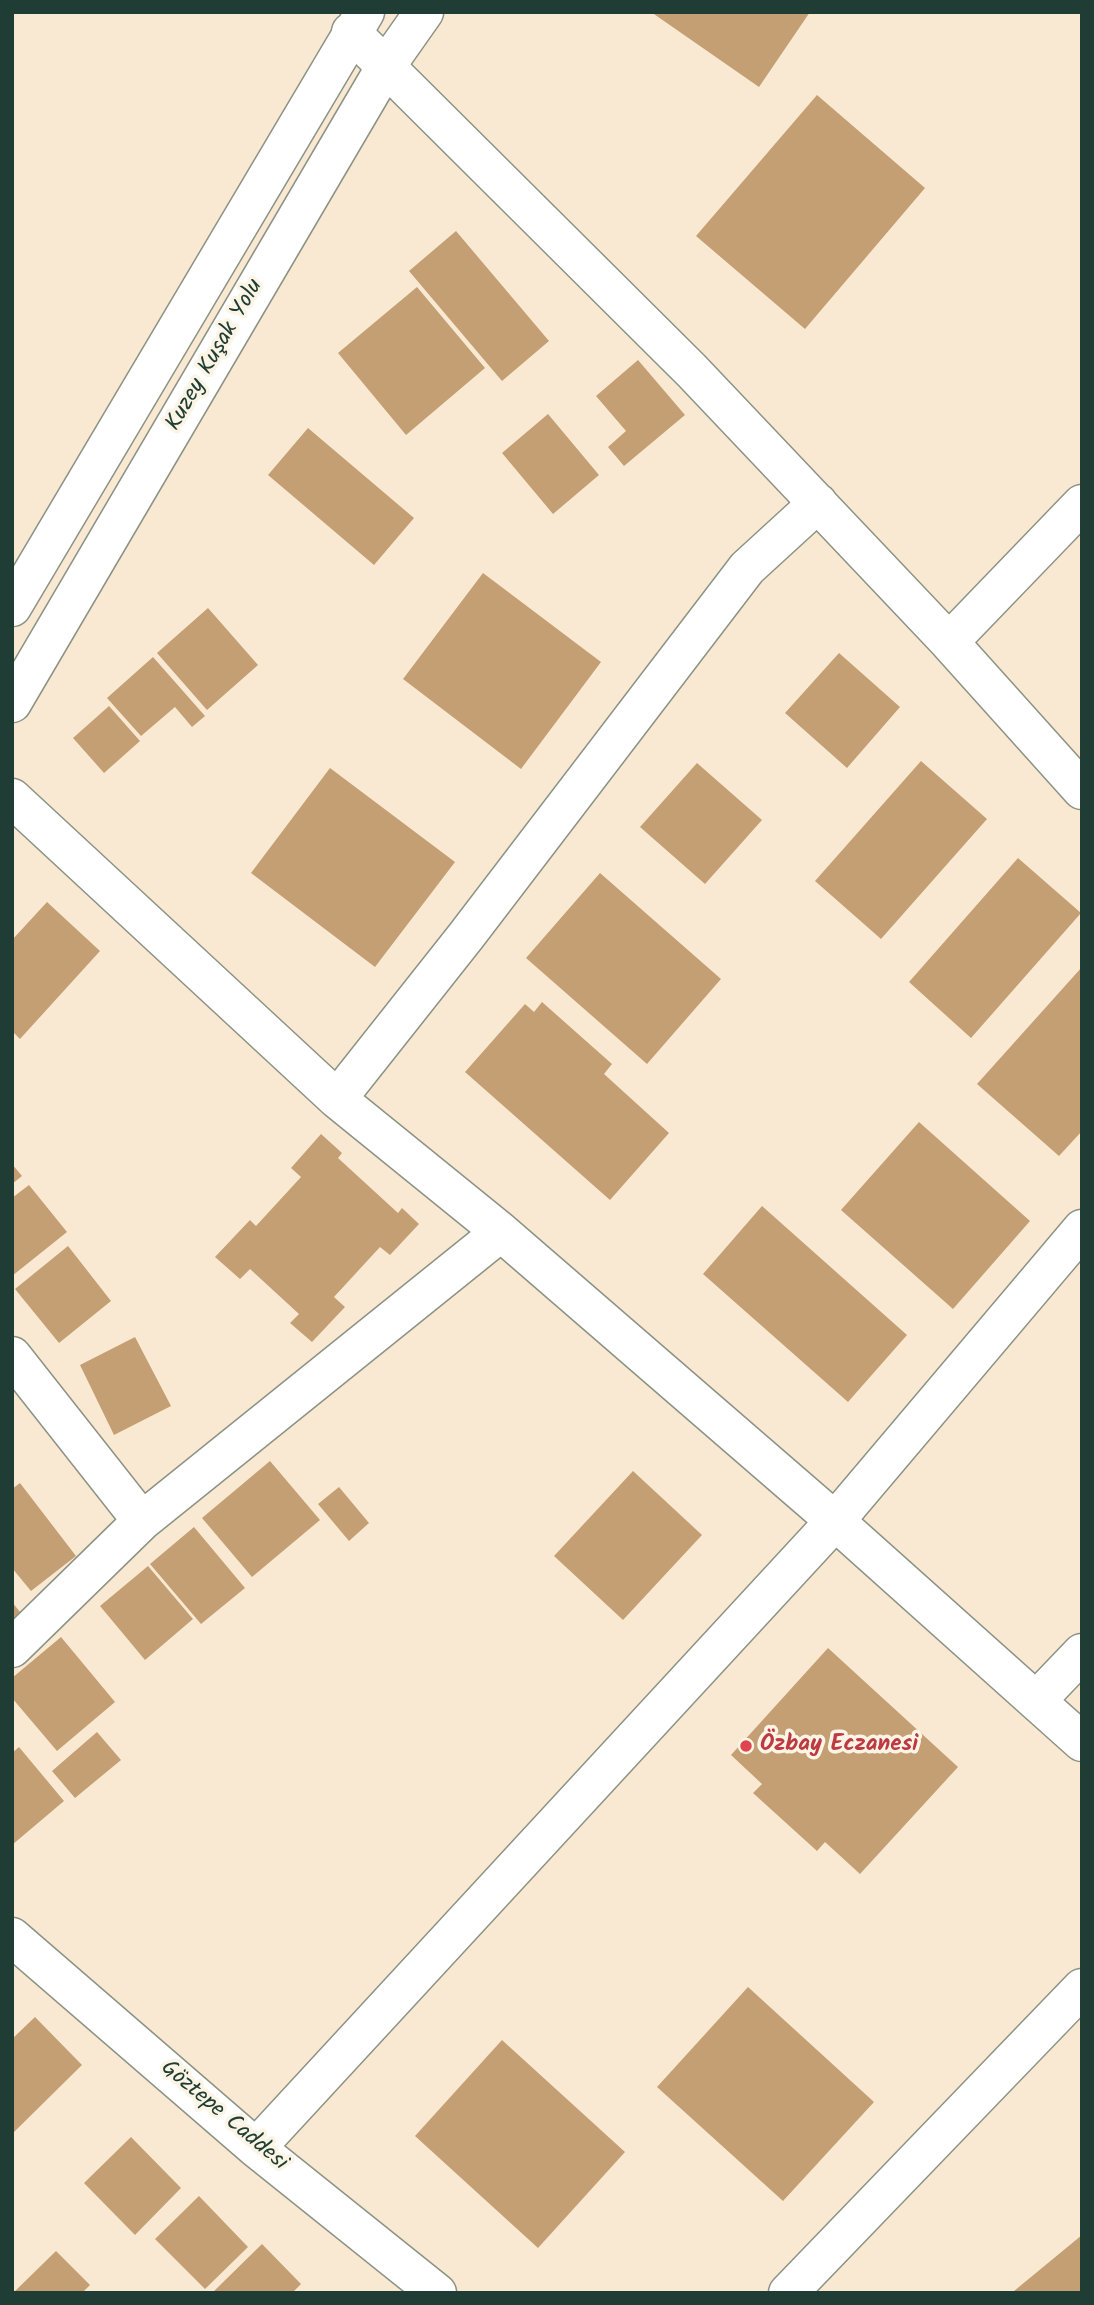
<!DOCTYPE html>
<html>
<head>
<meta charset="utf-8">
<style>
	body { margin:0 }
	#map { position:relative; width:1094px; height:2305px; overflow:hidden; background:#f9e9d3; font-family:Kalam,sans-serif }
	canvas { display:block }
	.frame { position:absolute; inset:0; border:14px solid #1f3d34; pointer-events:none }
</style>
</head>
<body>
<div id="map">
<canvas width="1094" height="2305"></canvas>
<div class="frame"></div>
</div>
<script>
const ctx = document.querySelector('canvas').getContext('2d');
ctx.lineJoin = 'round';
function fillPath(path, color) { ctx.fillStyle = color; ctx.fill(path, 'evenodd'); }
const poly = rows => new Path2D(rows.map(r => 'M' + r).join(''));
function strokePath(path, color, width, dash) { ctx.strokeStyle = color; ctx.lineWidth = width; ctx.lineCap = dash ? 'butt' : 'round'; ctx.setLineDash(dash || []); ctx.stroke(path); }
function write(font, color, halo, rows, align = 'center') {
  ctx.font = font + ' Kalam,sans-serif'; ctx.lineWidth = 7; ctx.setLineDash([]); ctx.textBaseline = 'middle'; ctx.strokeStyle = halo; ctx.fillStyle = color; for (const [text, x, y, turn = 0] of rows) {
    ctx.save(); ctx.translate(x, y); ctx.rotate((+turn || 0) * Math.PI / 180); ctx.textAlign = isNaN(turn) ? turn : align; if (halo) ctx.strokeText(text, 0, 0); ctx.fillText(text, 0, 0); ctx.restore();
  }
}
const building = poly([
	[651,12,810,12,759,87],
	[817,95,925,188,805,329,696,236],
	[456,231,549,341,502,381,409,271],
	[417,287,485,368,406,435,338,353],
	[638,360,685,415,624,466,608,447,626,431,596,396],
	[548,414,599,475,553,514,502,453],
	[308,428,414,518,374,565,268,475],
	[483,573,601,662,521,769,403,679],
	[208,608,258,665,207,710,157,653],
	[839,653,900,707,847,768,785,713],
	[153,657,205,716,192,727,175,707,141,736,107,698],
	[109,706,140,741,104,773,73,738],
	[921,761,987,819,881,939,815,881],
	[697,763,762,820,705,884,640,827],
	[330,768,455,862,375,967,251,873],
	[1018,858,1081,913,971,1038,909,982],
	[600,873,721,979,647,1064,526,958],
	[47,902,100,951,20,1039,12,1031,12,940],
	[1082,967,1082,1131,1059,1156,977,1084],
	[542,1002,612,1064,604,1074,669,1133,610,1200,465,1072,525,1004,534,1012],
	[919,1122,1030,1221,953,1309,841,1210],
	[321,1134,342,1153,338,1158,398,1213,402,1208,419,1224,390,1255,380,1247,334,1297,345,1307,312,1342,290,1323,299,1314,250,1269,240,1279,215,1257,250,1220,256,1226,301,1177,291,1168],
	[12,1164,22,1176,12,1184],
	[29,1185,67,1232,12,1276,12,1198],
	[762,1206,907,1335,848,1402,703,1274],
	[68,1246,111,1301,59,1343,15,1289],
	[135,1337,171,1406,114,1435,80,1365],
	[270,1461,320,1520,252,1577,202,1518],
	[633,1471,702,1535,623,1620,554,1556],
	[20,1483,76,1556,31,1591,12,1568,12,1489],
	[339,1487,369,1523,349,1541,318,1504],
	[194,1527,245,1588,201,1624,150,1564],
	[148,1566,193,1619,145,1660,100,1606],
	[12,1602,24,1617,12,1626],
	[61,1637,115,1702,57,1751,12,1698,12,1678],
	[828,1648,958,1767,860,1874,825,1842,817,1851,753,1793,762,1784,731,1755],
	[97,1732,121,1760,75,1798,52,1771],
	[19,1747,64,1801,12,1845,12,1753],
	[748,1987,874,2102,783,2201,657,2087],
	[35,2017,82,2065,12,2134,12,2039],
	[502,2040,625,2152,538,2248,415,2136],
	[131,2137,181,2188,135,2235,84,2183],
	[199,2196,248,2247,205,2289,155,2239],
	[1082,2235,1082,2293,1016,2293,1014,2291],
	[262,2244,301,2284,292,2293,212,2293],
	[56,2251,90,2285,82,2293,13,2293]
]);
const minor = poly([
	[351,32,692,371,949,642,1082,790],
	[949,642,1082,504],
	[12,798,337,1099,501,1232,835,1521,1082,1742],
	[337,1099,466,936,747,568,818,503],
	[12,1356,142,1521],
	[12,1648,142,1521,501,1232],
	[1036,1701,1082,1653],
	[12,1937,256,2148,437,2293],
	[256,2148,835,1521,1082,1229],
	[788,2293,1082,1988]
]);
const major = poly([
	[12,607,365,12],
	[12,703,386,66,424,12]
]);
const markers = [
	[746,1746,7,"#e0444e"]
];
const streetNames = [
	["Kuzey Kuşak Yolu",216,356,-60],
	["Göztepe Caddesi",223,2117,40]
];
const healthNames = [
	["Özbay Eczanesi",760,1746]
];
fillPath(building, '#c49f73');
strokePath(minor, '#8c9384', 41);
strokePath(major, '#8c9384', 41);
strokePath(minor, '#fff', 38);
strokePath(major, '#fff', 38);
for (const [x, y, r, color] of markers) { const dot = new Path2D(); dot.arc(x, y, r, 0, 2 * Math.PI); ctx.fillStyle = color; ctx.fill(dot); strokePath(dot, '#fcf5e5', 2.5); }
write('23px', '#1f3d34', '#fcf5e5', streetNames);
write('bold 23px', '#be3a42', '#fcf5e5', healthNames, 'left');
</script>
</body>
</html>
